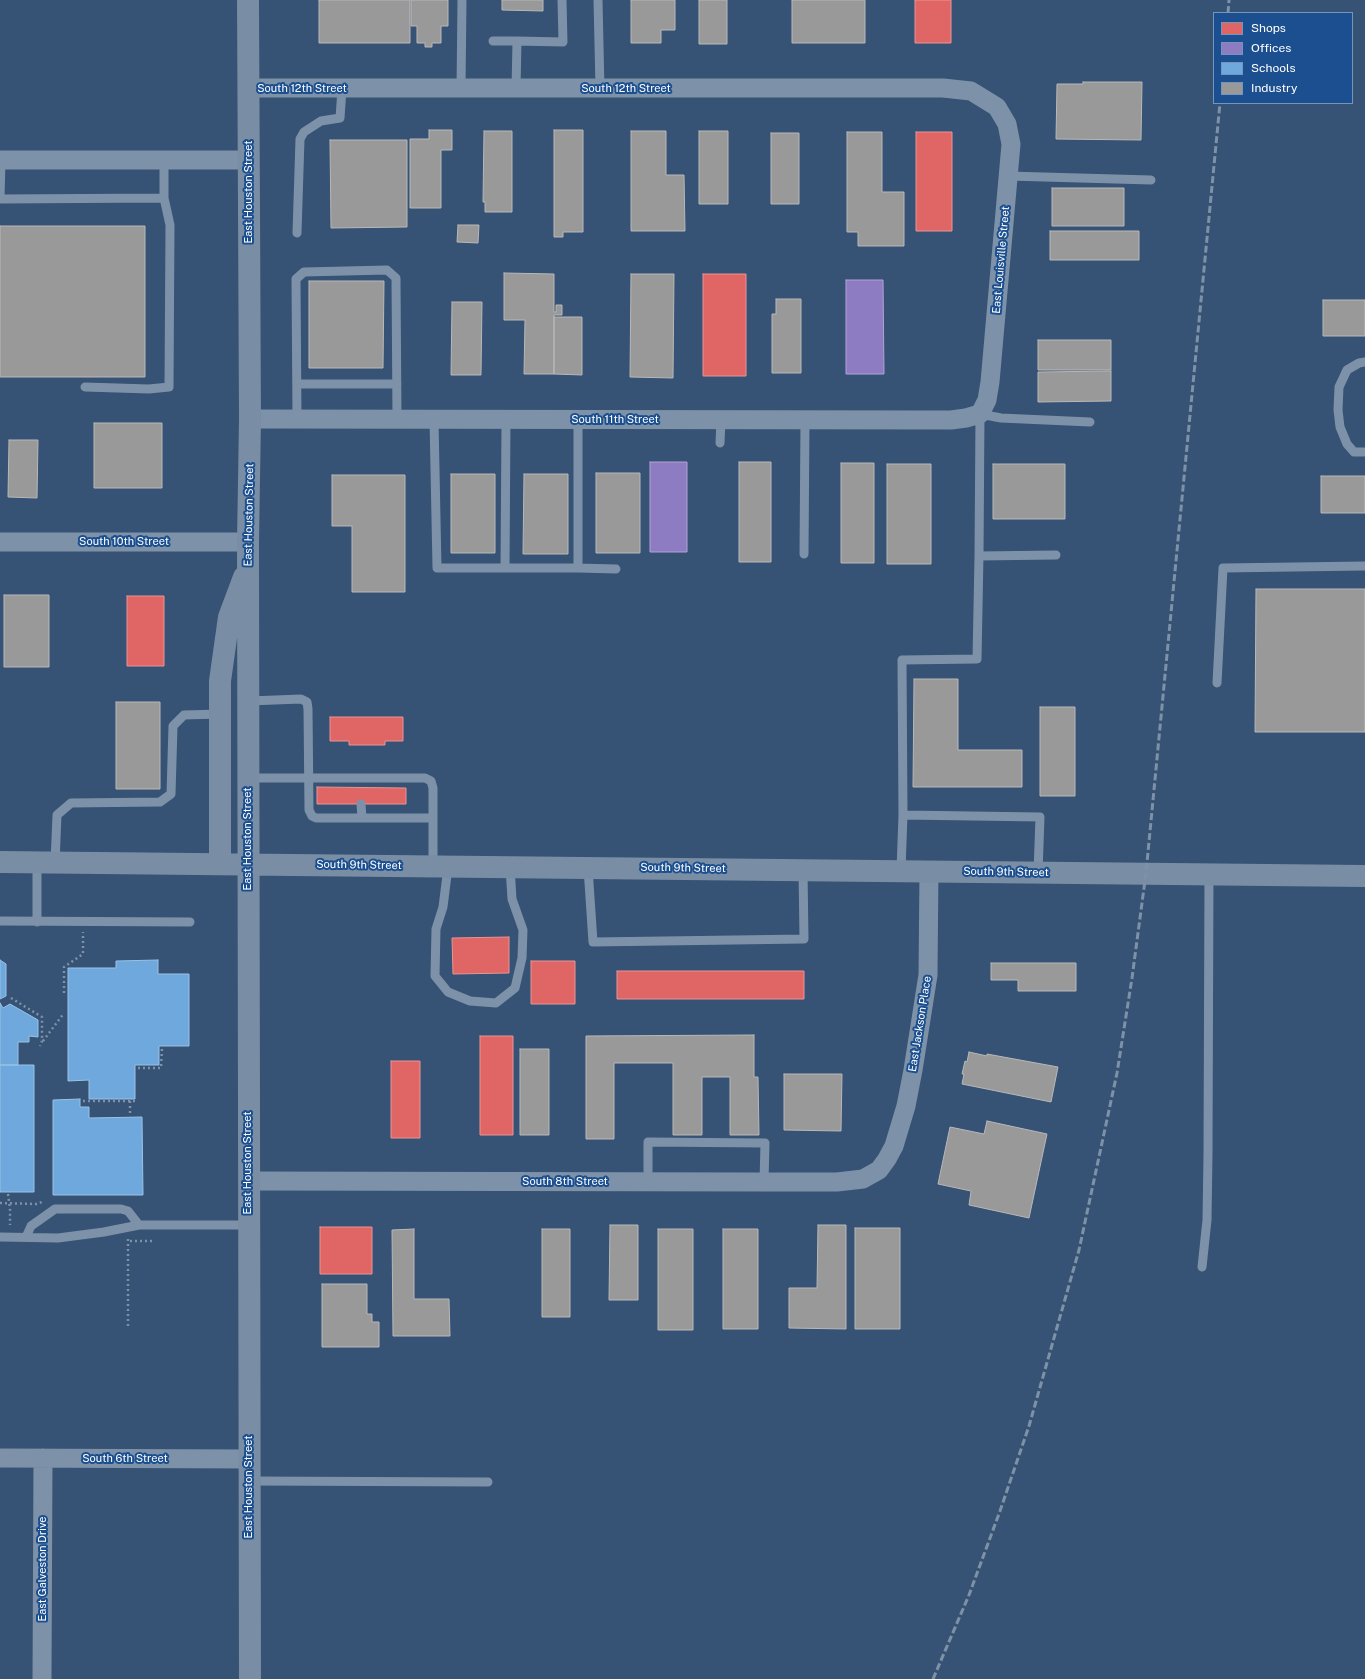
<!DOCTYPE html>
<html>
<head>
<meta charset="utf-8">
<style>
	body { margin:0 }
	#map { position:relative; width:1365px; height:1679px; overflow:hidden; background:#365274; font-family:"Public Sans",sans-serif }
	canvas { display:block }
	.legend { position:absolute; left:1213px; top:12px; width:140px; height:92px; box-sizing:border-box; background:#1b4f8f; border:1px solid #7695bc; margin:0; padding:5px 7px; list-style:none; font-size:12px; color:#fff }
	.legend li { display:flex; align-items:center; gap:8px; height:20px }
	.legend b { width:20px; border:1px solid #7695bc }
</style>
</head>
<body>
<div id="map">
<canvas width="1365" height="1679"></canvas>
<ul class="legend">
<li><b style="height:11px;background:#e06666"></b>Shops</li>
<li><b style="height:11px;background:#8e7cc3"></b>Offices</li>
<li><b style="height:11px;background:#6fa8dc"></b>Schools</li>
<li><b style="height:11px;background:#999"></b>Industry</li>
</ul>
</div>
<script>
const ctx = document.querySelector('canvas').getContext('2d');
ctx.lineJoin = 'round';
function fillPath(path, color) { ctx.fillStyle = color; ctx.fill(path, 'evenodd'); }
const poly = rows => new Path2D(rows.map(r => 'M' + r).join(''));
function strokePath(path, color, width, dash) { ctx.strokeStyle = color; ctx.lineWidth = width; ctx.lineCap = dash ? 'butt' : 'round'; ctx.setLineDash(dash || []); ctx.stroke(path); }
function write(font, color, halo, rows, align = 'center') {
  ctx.font = font + ' "Public Sans",sans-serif'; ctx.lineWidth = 4; ctx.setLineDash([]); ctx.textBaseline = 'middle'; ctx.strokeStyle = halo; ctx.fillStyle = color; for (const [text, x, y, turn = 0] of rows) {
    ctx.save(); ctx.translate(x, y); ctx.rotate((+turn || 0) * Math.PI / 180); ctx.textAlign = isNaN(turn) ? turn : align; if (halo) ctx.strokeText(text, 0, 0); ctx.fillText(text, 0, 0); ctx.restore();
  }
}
const shops = poly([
	[915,0,951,0,951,43,915,43,915,0],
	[916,132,952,132,952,231,916,231,916,132],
	[703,274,746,274,746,376,703,376,703,274],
	[127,596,164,596,164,666,127,666,127,596],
	[330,717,403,717,403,741,385,741,385,745,349,745,349,741,330,741,330,717],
	[317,787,406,788,406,804,317,804,317,787],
	[509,937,509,973,453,974,452,938,509,937],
	[531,961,575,961,575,1004,531,1004,531,961],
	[617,971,804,971,804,999,617,999,617,971],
	[480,1036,513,1036,513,1135,480,1135,480,1036],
	[391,1061,420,1061,420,1138,391,1138,391,1061],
	[320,1227,372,1227,372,1274,320,1274,320,1227]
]);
const offices = poly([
	[846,280,883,280,884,374,846,374,846,280],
	[650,462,687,462,687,552,650,552,650,462]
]);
const schools = poly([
	[0,960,6,964,6,996,0,999,0,960],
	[158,960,158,974,189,974,189,1046,159,1046,159,1065,135,1065,135,1099,89,1099,89,1080,68,1081,68,968,116,968,116,961,158,960],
	[0,1003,3,1008,10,1004,38,1020,38,1037,29,1036,29,1042,18,1042,18,1065,0,1065,0,1003],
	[0,1065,34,1065,34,1192,0,1192,0,1065],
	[80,1099,80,1107,89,1107,89,1118,142,1117,143,1195,53,1195,53,1100,80,1099]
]);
const industry = poly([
	[319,0,410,0,410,43,319,43,319,0],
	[411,0,448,0,448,26,441,26,441,43,432,43,432,47,425,47,425,43,417,43,417,26,411,26,411,0],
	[502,0,543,0,543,11,502,10,502,0],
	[631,0,675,0,675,30,661,30,661,43,631,43,631,0],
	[699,0,727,0,727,44,699,44,699,0],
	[792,0,865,0,865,43,792,43,792,0],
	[1083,82,1142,82,1141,140,1056,139,1057,84,1083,84,1083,82],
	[429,130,452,130,452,150,441,150,441,208,410,208,410,139,429,139,429,130],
	[554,130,583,130,583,232,563,232,563,237,554,237,554,130],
	[484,131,512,131,512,212,485,212,485,202,483,202,484,131],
	[631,131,666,131,666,175,684,175,685,231,631,231,631,131],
	[699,131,728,131,728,204,699,204,699,131],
	[847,132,882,132,882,192,904,192,904,246,858,246,858,232,847,232,847,132],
	[771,133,799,133,799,204,771,204,771,133],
	[330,140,407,140,407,227,331,228,330,140],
	[1052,188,1124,188,1124,226,1052,226,1052,188],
	[458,225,479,225,478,243,457,242,458,225],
	[0,226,145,226,145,377,0,377,0,226],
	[1050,231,1139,231,1139,260,1050,260,1050,231],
	[504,273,554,274,554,312,556,312,556,305,562,305,562,315,554,315,554,374,524,374,525,320,504,320,504,273],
	[631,274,674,274,673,378,630,377,631,274],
	[309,281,384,281,383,368,309,368,309,281],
	[776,299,801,299,801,373,772,373,772,314,776,314,776,299],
	[1323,300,1365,300,1365,336,1323,336,1323,300],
	[452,302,482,302,481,375,451,375,452,302],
	[554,317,582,317,582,375,554,374,554,317],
	[1038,340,1111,340,1111,370,1038,370,1038,340],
	[1111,371,1111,401,1038,402,1038,372,1111,371],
	[94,423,162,423,162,488,94,488,94,423],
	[9,440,38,440,37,498,8,497,9,440],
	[739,462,771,462,771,562,739,562,739,462],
	[841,463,874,463,874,563,841,563,841,463],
	[887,464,931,464,931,564,887,564,887,464],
	[993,464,1065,464,1065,519,993,519,993,464],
	[596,473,640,473,640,553,596,553,596,473],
	[451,474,495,474,495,553,451,553,451,474],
	[524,474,568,474,568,554,523,554,524,474],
	[332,475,405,475,405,592,352,592,352,526,332,526,332,475],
	[1321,476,1365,476,1365,513,1321,513,1321,476],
	[1256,589,1365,589,1365,732,1255,732,1256,589],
	[4,595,49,595,49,667,4,667,4,595],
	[914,679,958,679,958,750,1022,750,1022,787,913,787,914,679],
	[116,702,160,702,160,789,116,789,116,702],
	[1040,707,1075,707,1075,796,1040,796,1040,707],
	[991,963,1076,963,1076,991,1018,991,1018,980,991,980,991,963],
	[754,1035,754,1077,758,1077,759,1135,730,1135,730,1077,702,1077,702,1135,673,1135,673,1063,614,1063,614,1139,586,1139,586,1036,754,1035],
	[520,1049,549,1049,549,1135,520,1135,520,1049],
	[969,1052,987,1056,987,1054,1058,1067,1051,1102,962,1084,964,1074,962,1074,965,1061,967,1062,969,1052],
	[784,1074,842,1074,841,1131,784,1130,784,1074],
	[987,1121,1047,1134,1029,1218,969,1205,971,1191,938,1184,950,1127,984,1134,987,1121],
	[610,1225,638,1225,638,1300,609,1300,610,1225],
	[818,1225,846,1225,846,1329,789,1328,789,1288,817,1288,818,1225],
	[855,1228,900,1228,900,1329,855,1329,855,1228],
	[414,1229,414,1299,449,1299,450,1336,393,1336,392,1230,414,1229],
	[542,1229,570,1229,570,1317,542,1317,542,1229],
	[658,1229,693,1229,693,1330,658,1330,658,1229],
	[723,1229,758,1229,758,1329,723,1329,723,1229],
	[322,1284,367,1284,367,1314,372,1314,372,1322,379,1322,379,1347,322,1347,322,1284]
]);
const path = poly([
	[64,993,64,967,83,954,83,932],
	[11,998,42,1017,42,1041,40,1046],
	[43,1041,64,1013],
	[138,1068,161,1068,162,1048],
	[83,1101,137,1101],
	[130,1101,130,1114],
	[8,1194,10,1209,10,1225],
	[0,1203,36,1204,42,1202],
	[128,1239,128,1329],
	[130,1241,152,1241]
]);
const lane = poly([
	[598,0,600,89],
	[493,41,517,41,516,89],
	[517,41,563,42,562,0],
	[461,89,462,0],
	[1,160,0,199,164,198],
	[1008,176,1151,180],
	[297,233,300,139,304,132,321,121,340,118,342,89],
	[1365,362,1359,363,1347,370,1339,387,1338,410,1340,427,1347,444,1354,452,1365,452],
	[297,384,397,384],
	[85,387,149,389,169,387,170,225,164,198,164,160],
	[297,419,296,279,304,272,387,270,396,278,397,420],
	[434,420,437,568,505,568,506,420],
	[578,420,578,568,616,569],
	[720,443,721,420],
	[804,554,805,420],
	[1056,555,979,556,980,414,1001,418,1090,422],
	[505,568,578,568],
	[1217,683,1223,568,1365,566],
	[249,701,301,699,307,702,308,709,309,810,312,816,316,818,433,818],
	[248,778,425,778,431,781,433,788,433,865],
	[361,804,362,818],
	[903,815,902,660,977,659,979,556],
	[55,863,57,815,71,803,160,802,171,794,173,726,184,715,220,714],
	[448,867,443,907,436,929,435,976,448,992,470,1001,496,1003,515,988,522,958,523,930,512,899,510,867],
	[588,868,593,942,804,939,803,870],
	[901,870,903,815,1040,817,1038,873],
	[0,921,190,922],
	[37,922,37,862],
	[648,1182,648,1142,765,1143,764,1182],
	[0,1237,58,1238,104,1232,139,1225,248,1225],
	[26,1237,31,1226,55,1209,121,1209,128,1211,139,1225],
	[1202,1267,1207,1220,1208,1154,1209,874],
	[249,1481,488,1482]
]);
const street = poly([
	[249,88,943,88,971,91,997,107,1007,124,1011,144,990,382,987,400,980,414,966,418,951,420,250,419],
	[0,160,249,160],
	[0,542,248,542],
	[248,1181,764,1182,837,1182,863,1179,879,1170,887,1159,894,1146,906,1106,913,1070,928,975,929,871],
	[0,1458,249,1459],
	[42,1679,43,1458]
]);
const secondary = poly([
	[248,0,250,419,248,542,250,1679],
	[0,862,1365,876],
	[220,863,220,681,229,617,244,577]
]);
const rail = poly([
	[1228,13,1229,0],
	[933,1679,969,1595,1000,1511,1029,1426,1079,1250,1117,1073,1132,978,1146,873,1220,103]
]);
const streetNames = [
	["South 12th Street",302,89],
	["South 12th Street",626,89],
	["East Houston Street",249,192,-90],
	["East Louisville Street",1001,260,-85],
	["South 11th Street",615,420],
	["East Houston Street",249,515,-89],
	["South 10th Street",124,542],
	["East Houston Street",248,839,-90],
	["South 9th Street",359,865,1],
	["South 9th Street",683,868,1],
	["South 9th Street",1006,872,1],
	["East Jackson Place",920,1024,-81],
	["East Houston Street",248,1163,-90],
	["South 8th Street",565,1182],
	["South 6th Street",125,1459],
	["East Houston Street",249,1487,-90],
	["East Galveston Drive",43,1569,-90]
];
fillPath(shops, '#e06666');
strokePath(shops, '#e99494', 1);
fillPath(offices, '#8e7cc3');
strokePath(offices, '#b0a3d5', 1);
fillPath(schools, '#6fa8dc');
strokePath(schools, '#9ac2e6', 1);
fillPath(industry, '#999');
strokePath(industry, '#b8b8b8', 1);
strokePath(path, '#7d92a8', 2.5, [2, 3]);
strokePath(lane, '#7d92a8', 9);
strokePath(street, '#7d92a8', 19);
strokePath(secondary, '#798da4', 22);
strokePath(rail, '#7e92a7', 3, [7, 3]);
write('11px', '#fff', '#1b4f8f', streetNames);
</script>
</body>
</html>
